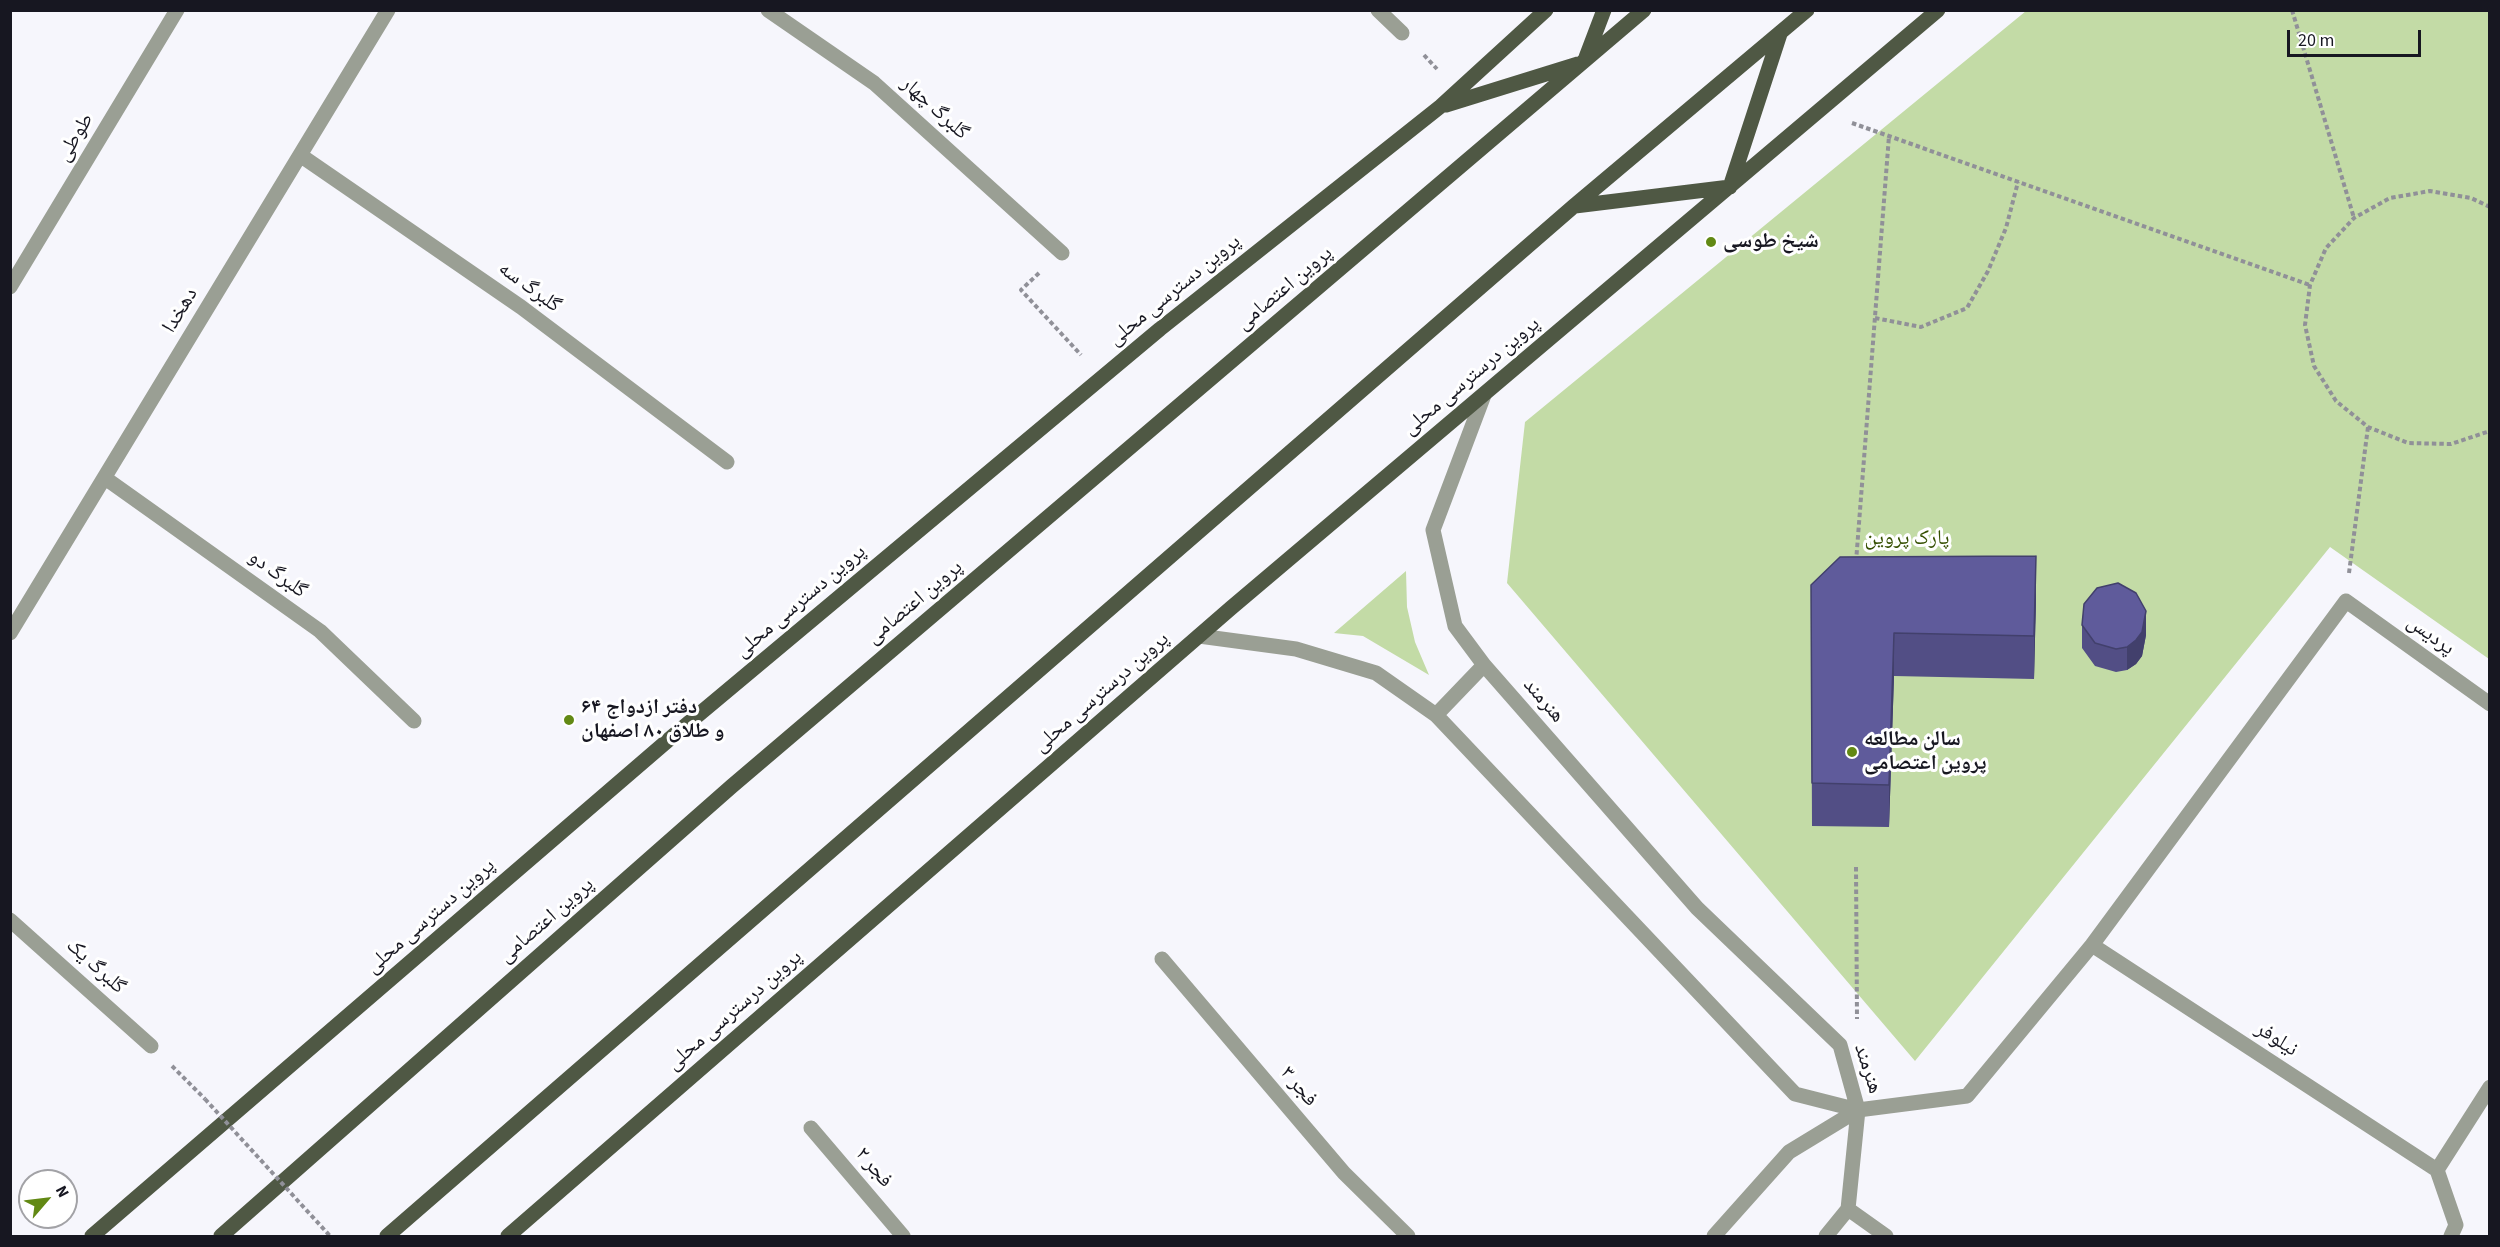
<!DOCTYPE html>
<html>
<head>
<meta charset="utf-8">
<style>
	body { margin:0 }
	#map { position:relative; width:2500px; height:1247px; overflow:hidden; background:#f6f6fc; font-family:"Source Sans 3",sans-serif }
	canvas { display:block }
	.frame { position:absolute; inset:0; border:12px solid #171721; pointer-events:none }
	.north { position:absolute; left:18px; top:1169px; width:60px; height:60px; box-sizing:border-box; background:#fff; border:2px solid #a2a2a6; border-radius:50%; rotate:62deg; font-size:16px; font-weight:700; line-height:24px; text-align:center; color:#171721 }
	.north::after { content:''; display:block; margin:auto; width:21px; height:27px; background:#628914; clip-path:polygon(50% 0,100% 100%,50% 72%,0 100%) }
	.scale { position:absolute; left:2287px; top:30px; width:134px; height:27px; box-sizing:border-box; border:3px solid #171721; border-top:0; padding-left:8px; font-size:18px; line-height:21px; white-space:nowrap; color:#171721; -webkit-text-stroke:4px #fff; paint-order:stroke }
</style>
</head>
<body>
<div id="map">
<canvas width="2500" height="1247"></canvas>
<div class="frame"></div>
<div class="north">N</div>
<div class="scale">20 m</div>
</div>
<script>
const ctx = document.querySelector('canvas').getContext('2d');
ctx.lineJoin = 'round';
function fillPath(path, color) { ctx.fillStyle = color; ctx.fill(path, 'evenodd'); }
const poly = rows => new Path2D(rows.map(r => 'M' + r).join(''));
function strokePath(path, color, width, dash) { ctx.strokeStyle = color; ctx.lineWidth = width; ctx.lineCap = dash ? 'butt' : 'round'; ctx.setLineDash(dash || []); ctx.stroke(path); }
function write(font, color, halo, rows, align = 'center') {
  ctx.font = font + ' "Source Sans 3","Noto Naskh Arabic",sans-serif'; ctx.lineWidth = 6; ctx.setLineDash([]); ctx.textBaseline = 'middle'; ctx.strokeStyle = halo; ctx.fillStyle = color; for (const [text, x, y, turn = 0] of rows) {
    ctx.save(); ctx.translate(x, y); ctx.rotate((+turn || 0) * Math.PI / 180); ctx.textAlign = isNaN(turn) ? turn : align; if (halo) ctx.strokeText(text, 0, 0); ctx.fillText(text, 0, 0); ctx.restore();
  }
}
const green = poly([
	[2026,11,2489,11,2489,659,2330,547,1915,1061,1507,583,1525,422],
	[1406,571,1407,607,1415,642,1429,675,1363,636,1334,633]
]);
const path = poly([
	[2292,10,2354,218],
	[1424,55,1437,69],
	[1852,123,2310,285],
	[2490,207,2471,198,2430,191,2390,198,2354,218,2326,248,2310,285,2305,325,2314,366,2336,401,2368,427,2408,443,2451,444,2490,431],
	[1039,273,1021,290,1081,355],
	[1875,318,1921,327,1967,308,1988,271,2006,228,2018,182],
	[1856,562,1889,136],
	[2349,573,2368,427],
	[1856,867,1857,1019],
	[172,1066,205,1099]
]);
const minor = poly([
	[768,10,874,83,1062,253],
	[1378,10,1402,33],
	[300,155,521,307,727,462],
	[10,287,177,10],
	[1484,395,1433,530,1455,626,1484,665,1697,908,1840,1045,1858,1110,1848,1209,1826,1236],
	[105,478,320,631,414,721],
	[10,633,388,10],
	[1199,636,1296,649,1376,673,1436,715,1795,1094,1858,1110],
	[1436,715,1484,665],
	[10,920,151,1046],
	[2092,945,2437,1170],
	[1162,959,1344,1173,1408,1236],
	[811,1128,903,1236],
	[1848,1209,1886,1236],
	[1714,1236,1789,1152,1858,1110,1967,1096,2092,945,2346,601,2490,704],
	[2451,1236,2456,1225,2437,1170,2490,1087]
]);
const major = poly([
	[1585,60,1604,10],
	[1446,105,1578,64],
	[1730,187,1780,34],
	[1575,206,1730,187],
	[92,1236,673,736,1160,329,1441,106,1546,10],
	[221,1236,732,786,1644,10],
	[387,1236,1574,206,1807,10],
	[508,1236,1231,608,1938,10]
]);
const pathBridge = poly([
	[205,1099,330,1236]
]);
const wall = poly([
	[1811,585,2036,598,2034,679,1894,676,1889,827,1812,826],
	[2082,625,2146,635,2142,656,2136,664,2127,670,2116,672,2095,666,2082,648]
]);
const shadedWall = poly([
	[2036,556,2036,598,2034,679,2034,636],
	[2146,611,2146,635,2142,656,2136,664,2127,670,2127,647],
	[1894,633,1894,676,1889,827,1889,785]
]);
const building = poly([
	[2036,556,2034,636,1894,633,1889,785,1812,783,1811,585,1840,557,2036,556],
	[2118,583,2136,593,2146,611,2142,632,2136,640,2127,647,2116,649,2095,643,2082,625,2084,604,2097,588,2118,583]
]);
const markers = [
	[1711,242,6,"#628914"],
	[569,720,6,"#628914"],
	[1852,752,6,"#628914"]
];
const streetNames = [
	["گلبرگ چهار",934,109,42],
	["طوطی",76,138,-59],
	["گلبرگ سه",529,288,36],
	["پروین اعتصامی",1285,289,-40],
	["پروین دسترسی محلی",1175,291,-39],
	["دهخدا",181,311,-59],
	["پروین درسترسی محلی",1472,377,-40],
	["گلبرگ دو",277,575,36],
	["پروین دسترسی محلی",801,602,-40],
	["پروین اعتصامی",915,603,-40],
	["پردیس",2430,636,36],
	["پروین درسترسی محلی",1102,693,-41],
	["هنرمند",1543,701,49],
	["پروین دسترسی محلی",431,917,-41],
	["پروین اعتصامی",547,921,-41],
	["گلبرگ یک",95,967,42],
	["پروین درسترسی محلی",735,1011,-41],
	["نیلوفر",2276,1040,33],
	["هنرمند",1867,1069,72],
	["فجر ۳",1298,1087,50],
	["فجر ۲",873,1168,50]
];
const poiNames = [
	["شیخ طوسی",1723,242],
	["دفتر ازدواج ۶۴",581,708],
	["و طلاق ۸۰ اصفهان",581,732],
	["سالن مطالعه",1864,740],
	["پروین اعتصامی",1864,764]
];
const parkNames = [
	["پارک پروین",1907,539]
];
fillPath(green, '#c3dba6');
strokePath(path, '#909098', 4, [4.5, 3]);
strokePath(minor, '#9a9f94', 15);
strokePath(major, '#4f5844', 15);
strokePath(pathBridge, '#909098', 4, [4.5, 3]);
fillPath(wall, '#524e85');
fillPath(shadedWall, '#42406c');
fillPath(building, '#5f5b9b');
strokePath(building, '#42406c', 1.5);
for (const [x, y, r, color] of markers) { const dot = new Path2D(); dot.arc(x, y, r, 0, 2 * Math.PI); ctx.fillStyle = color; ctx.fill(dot); strokePath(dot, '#fff', 2); }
write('21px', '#171721', '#fff', streetNames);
write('bold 21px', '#171721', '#fff', poiNames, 'left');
write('21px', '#354f00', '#fff', parkNames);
</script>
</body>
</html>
